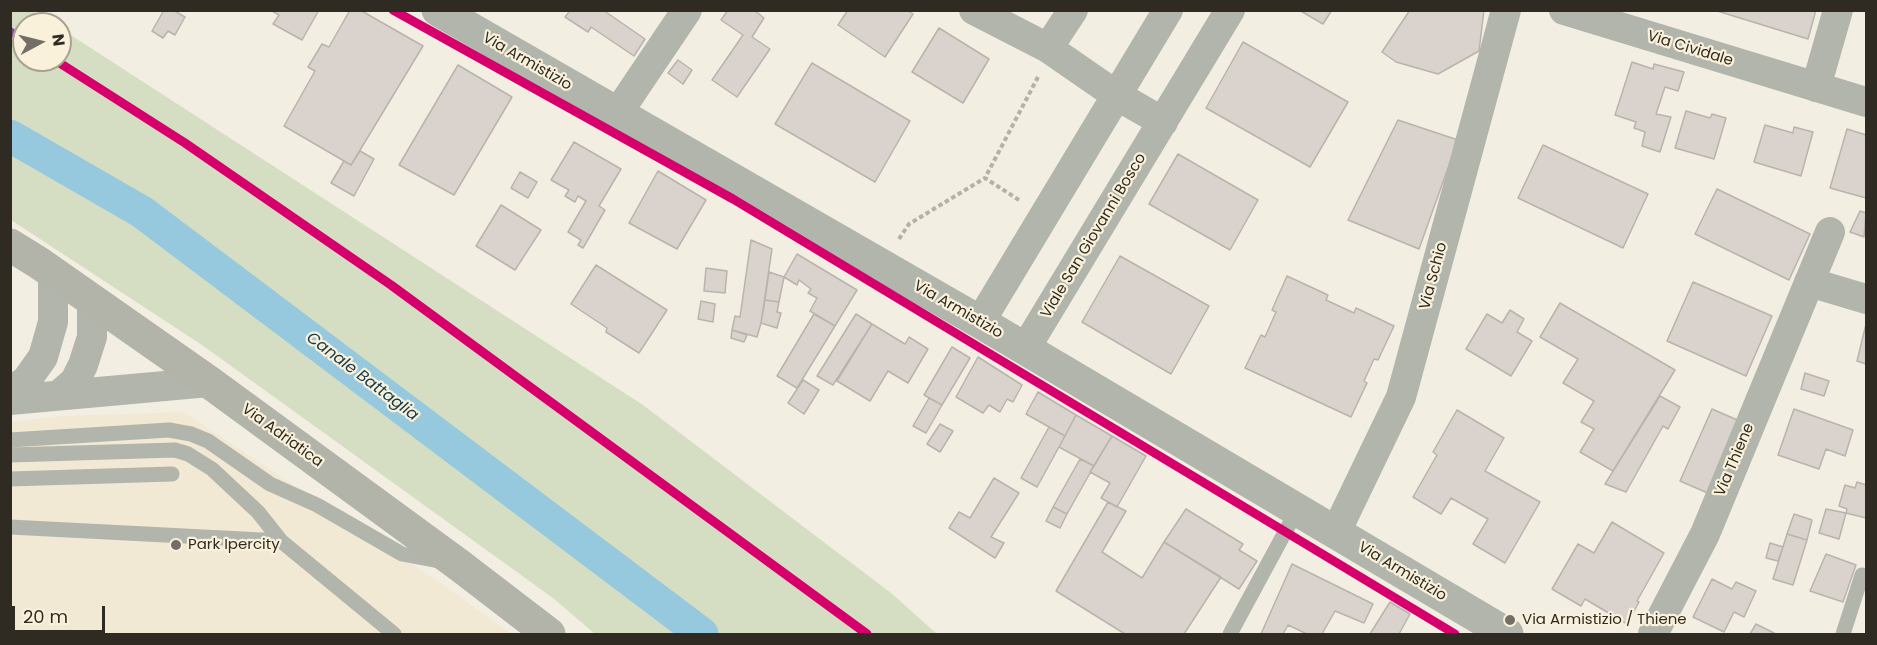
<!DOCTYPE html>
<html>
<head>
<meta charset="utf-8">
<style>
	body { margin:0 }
	#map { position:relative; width:1877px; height:645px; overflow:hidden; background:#f3eee2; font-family:Poppins,sans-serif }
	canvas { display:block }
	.frame { position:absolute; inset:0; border:12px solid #2f2b23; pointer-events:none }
	.north { position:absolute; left:12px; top:12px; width:60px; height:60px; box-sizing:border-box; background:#faf1db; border:2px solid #a9a291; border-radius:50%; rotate:83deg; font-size:16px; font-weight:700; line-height:24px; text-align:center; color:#2f2b23 }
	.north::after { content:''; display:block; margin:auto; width:21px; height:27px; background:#746f66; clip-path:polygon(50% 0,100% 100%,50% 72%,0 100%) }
	.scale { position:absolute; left:12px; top:606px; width:93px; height:27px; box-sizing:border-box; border:3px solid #2f2b23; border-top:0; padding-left:8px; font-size:18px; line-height:21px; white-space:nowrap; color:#2f2b23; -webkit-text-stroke:4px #faf1db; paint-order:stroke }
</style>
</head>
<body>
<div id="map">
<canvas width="1877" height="645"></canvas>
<div class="frame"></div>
<div class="north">N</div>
<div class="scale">20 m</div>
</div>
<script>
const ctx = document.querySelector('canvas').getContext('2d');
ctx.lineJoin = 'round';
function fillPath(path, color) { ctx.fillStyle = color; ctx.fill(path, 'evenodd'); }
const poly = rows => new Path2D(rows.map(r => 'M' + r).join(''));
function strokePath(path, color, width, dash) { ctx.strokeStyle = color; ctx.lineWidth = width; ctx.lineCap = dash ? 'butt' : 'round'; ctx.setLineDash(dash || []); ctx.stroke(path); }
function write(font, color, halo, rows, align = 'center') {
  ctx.font = font + ' Poppins,sans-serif'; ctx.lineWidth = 4.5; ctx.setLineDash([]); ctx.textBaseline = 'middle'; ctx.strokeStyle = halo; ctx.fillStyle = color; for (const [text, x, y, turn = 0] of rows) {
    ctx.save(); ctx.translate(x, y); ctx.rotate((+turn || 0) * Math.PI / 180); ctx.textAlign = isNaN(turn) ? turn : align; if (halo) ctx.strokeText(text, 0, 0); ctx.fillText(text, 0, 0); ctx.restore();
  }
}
const built = poly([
	[184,412,445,586,511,634,11,634,10,422,63,416]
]);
const green = poly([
	[11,10,32,11,54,24,24,24,24,60,60,60,60,28,66,32,643,405,891,593,937,634,595,634,553,598,202,345,11,220]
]);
const canal = poly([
	[10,136,142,212,702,634]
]);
const building = poly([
	[164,10,173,10,185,17,175,35,168,31,163,38,152,31,164,10],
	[270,10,319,10,302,40,273,24,279,15,270,10],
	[350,10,360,10,423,46,351,165,284,126,315,71,308,67,322,44,329,47,350,10],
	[567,10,603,10,645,39,634,56,591,27,588,32,565,17,569,12,567,10],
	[728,10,754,10,764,18,752,37,770,49,737,97,712,80,743,35,721,20,728,10],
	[848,10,907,10,913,14,885,57,838,25,848,10],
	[1299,10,1332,10,1323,24,1299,10],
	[1410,10,1484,10,1479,51,1438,74,1396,62,1382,52,1410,10],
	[1714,10,1816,10,1808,39,1714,10],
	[939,28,989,59,963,103,912,72,939,28],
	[1243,42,1348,102,1310,167,1206,108,1243,42],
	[678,60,692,70,683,84,668,73,678,60],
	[1632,62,1653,69,1654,64,1684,72,1678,91,1665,87,1656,114,1671,117,1660,152,1642,146,1645,132,1634,128,1636,122,1615,115,1632,62],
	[812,63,910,121,875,182,775,124,812,63],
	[458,65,512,97,454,195,399,165,458,65],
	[1686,111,1710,118,1712,114,1726,118,1714,159,1675,148,1686,111],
	[1398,120,1458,140,1419,249,1348,220,1398,120],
	[1765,125,1793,133,1794,127,1813,132,1801,176,1754,162,1765,125],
	[1847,129,1866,135,1866,198,1830,188,1847,129],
	[574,142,621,169,599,206,605,210,583,248,578,245,581,240,568,232,586,201,578,196,575,202,565,196,569,190,551,180,574,142],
	[1543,145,1648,194,1623,248,1518,198,1543,145],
	[360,151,374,159,354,196,331,183,344,161,351,165,360,151],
	[1178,154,1258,200,1230,250,1149,204,1178,154],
	[658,171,706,200,677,249,629,223,658,171],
	[520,172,537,182,528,198,511,188,520,172],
	[1717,189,1810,234,1789,280,1695,234,1717,189],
	[501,205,541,230,515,270,476,246,501,205],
	[1860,211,1866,213,1864,237,1850,232,1860,211],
	[751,240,772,249,761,323,757,337,732,330,735,316,740,317,751,240],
	[797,254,857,290,835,326,810,311,817,298,808,293,811,289,799,280,797,285,784,277,797,254],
	[1120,256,1209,306,1171,374,1082,322,1120,256],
	[596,265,667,310,639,353,606,332,607,328,571,304,596,265],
	[706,268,727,271,725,293,704,291,706,268],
	[769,272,784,277,779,302,765,300,769,272],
	[1287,276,1328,295,1326,300,1354,313,1356,308,1394,326,1378,360,1374,359,1364,381,1367,383,1351,417,1245,368,1261,335,1265,337,1276,312,1272,310,1287,276],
	[1693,282,1772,316,1746,376,1667,341,1693,282],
	[765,300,779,302,777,312,781,313,777,328,761,323,765,300],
	[701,301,715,304,713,322,698,319,701,301],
	[1560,303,1675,370,1613,471,1580,452,1594,429,1581,422,1594,401,1563,383,1578,359,1540,337,1560,303],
	[1510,310,1524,319,1517,332,1532,341,1511,376,1466,349,1487,314,1502,323,1510,310],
	[814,314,835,326,797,388,777,376,814,314],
	[856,314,872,324,833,385,817,376,856,314],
	[872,324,905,344,909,337,928,349,908,383,888,371,870,401,837,381,872,324],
	[1866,324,1866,364,1857,361,1866,324],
	[732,330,747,335,744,342,731,338,732,330],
	[952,347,970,358,942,405,924,395,952,347],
	[978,357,1022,385,1013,402,1007,399,1000,412,989,405,983,413,956,397,978,357],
	[1805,373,1829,381,1824,396,1801,389,1805,373],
	[803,380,819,390,804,414,788,403,803,380],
	[1038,392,1076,415,1065,436,1026,414,1038,392],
	[1660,396,1680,407,1668,429,1663,426,1626,492,1605,484,1660,396],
	[929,398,942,405,926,433,913,426,929,398],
	[1712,409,1742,422,1710,494,1680,481,1712,409],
	[1794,409,1853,430,1845,456,1826,449,1819,469,1778,455,1794,409],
	[1457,410,1504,438,1485,471,1540,502,1505,563,1473,544,1488,519,1451,498,1441,514,1413,497,1437,455,1433,452,1457,410],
	[1076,415,1112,436,1094,466,1059,447,1076,415],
	[940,424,953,431,940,452,927,444,940,424],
	[1049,427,1065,436,1037,487,1021,478,1049,427],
	[1112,436,1146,456,1117,507,1101,498,1110,483,1090,472,1112,436],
	[1080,459,1094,466,1067,514,1053,507,1080,459],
	[994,478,1019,493,991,537,1004,543,995,558,949,528,959,512,970,518,994,478],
	[1857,482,1866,485,1866,518,1846,513,1847,509,1839,506,1845,485,1855,488,1857,482],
	[1108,502,1126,511,1102,552,1142,578,1164,542,1221,577,1184,634,1125,634,1056,591,1108,502],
	[1053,507,1067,514,1060,528,1046,521,1053,507],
	[1186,509,1243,544,1239,550,1257,561,1239,589,1164,542,1186,509],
	[1826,509,1846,513,1839,539,1819,533,1826,509],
	[1794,514,1812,520,1807,540,1787,534,1794,514],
	[1612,522,1664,553,1637,601,1639,602,1627,624,1585,599,1581,606,1552,589,1578,544,1594,553,1612,522],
	[1787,534,1807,540,1793,585,1773,579,1787,534],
	[1770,543,1783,547,1778,561,1766,558,1770,543],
	[1826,554,1856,565,1843,602,1810,591,1826,554],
	[1292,564,1373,604,1364,623,1335,611,1322,634,1307,634,1288,625,1283,634,1261,634,1292,564],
	[1712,579,1732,589,1736,582,1756,591,1744,617,1734,612,1724,632,1693,617,1712,579],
	[1390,602,1410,614,1399,634,1370,634,1390,602],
	[1756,624,1776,634,1750,634,1756,624]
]);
const path = poly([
	[1019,200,985,178,1038,77],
	[899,239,909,224,985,178]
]);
const service = poly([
	[10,440,169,430,191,434,208,441,270,484,317,505,402,554,439,561],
	[10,455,175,450,188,454,212,469,258,512,281,541],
	[10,479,172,474],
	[10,527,281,541,394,634],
	[1230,634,1297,510],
	[1843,634,1862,575]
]);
const minor = poly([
	[974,10,1048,48,1116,95,1163,122],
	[1564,10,1866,102],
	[1048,48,1073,10],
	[1816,87,1838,10],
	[617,114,687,10],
	[1809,282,1866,299],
	[980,322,1168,10],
	[1025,349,1230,10],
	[10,391,26,381,43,357,53,322,53,272],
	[60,394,75,381,83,365,92,337,92,300],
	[10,400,209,382],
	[1336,532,1401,397,1506,10],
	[1653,634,1705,534,1830,232]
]);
const tertiary = poly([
	[438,10,980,322,1507,634]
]);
const secondary = poly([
	[10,245,39,263,209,382,459,565,549,634]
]);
const quiet = poly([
	[10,31,24,40]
]);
const cycleway = poly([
	[393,10,733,199,1455,634],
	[55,60,185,143,391,285,867,634]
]);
const markers = [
	[176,545,6,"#746f66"],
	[1510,620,6,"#746f66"]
];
const streetNames = [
	["Via Cividale",1690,49,17],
	["Via Armistizio",527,62,30],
	["Viale San Giovanni Bosco",1094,236,-59],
	["Via Schio",1434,276,-75],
	["Via Armistizio",958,310,30],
	["Via Adriatica",282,436,36],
	["Via Thiene",1735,460,-67],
	["Via Armistizio",1402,572,31]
];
const poiNames = [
	["Park Ipercity",188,545],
	["Via Armistizio / Thiene",1522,620]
];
const waterNames = [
	["Canale Battaglia",362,377,37]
];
fillPath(built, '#f2e9d4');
fillPath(green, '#d5dec2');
strokePath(canal, '#96c8de', 33);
fillPath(building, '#dad3cd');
strokePath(building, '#bab3ad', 1.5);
strokePath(path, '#b2b2a9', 4, [4.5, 3]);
strokePath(service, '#b2b5ab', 15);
strokePath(minor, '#b2b5ab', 30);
strokePath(tertiary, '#b2b5ab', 33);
strokePath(secondary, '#b2b3a9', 33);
strokePath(quiet, '#8e44ad', 8, [15, 8]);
strokePath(cycleway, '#d6006c', 9);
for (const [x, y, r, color] of markers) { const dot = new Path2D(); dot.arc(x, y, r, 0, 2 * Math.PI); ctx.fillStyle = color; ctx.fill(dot); strokePath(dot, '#faf1db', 2); }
write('15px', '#2f2b23', '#faf1db', streetNames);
write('15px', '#2f2b23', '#faf1db', poiNames, 'left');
write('italic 16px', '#193b4b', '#faf1db', waterNames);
</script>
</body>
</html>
